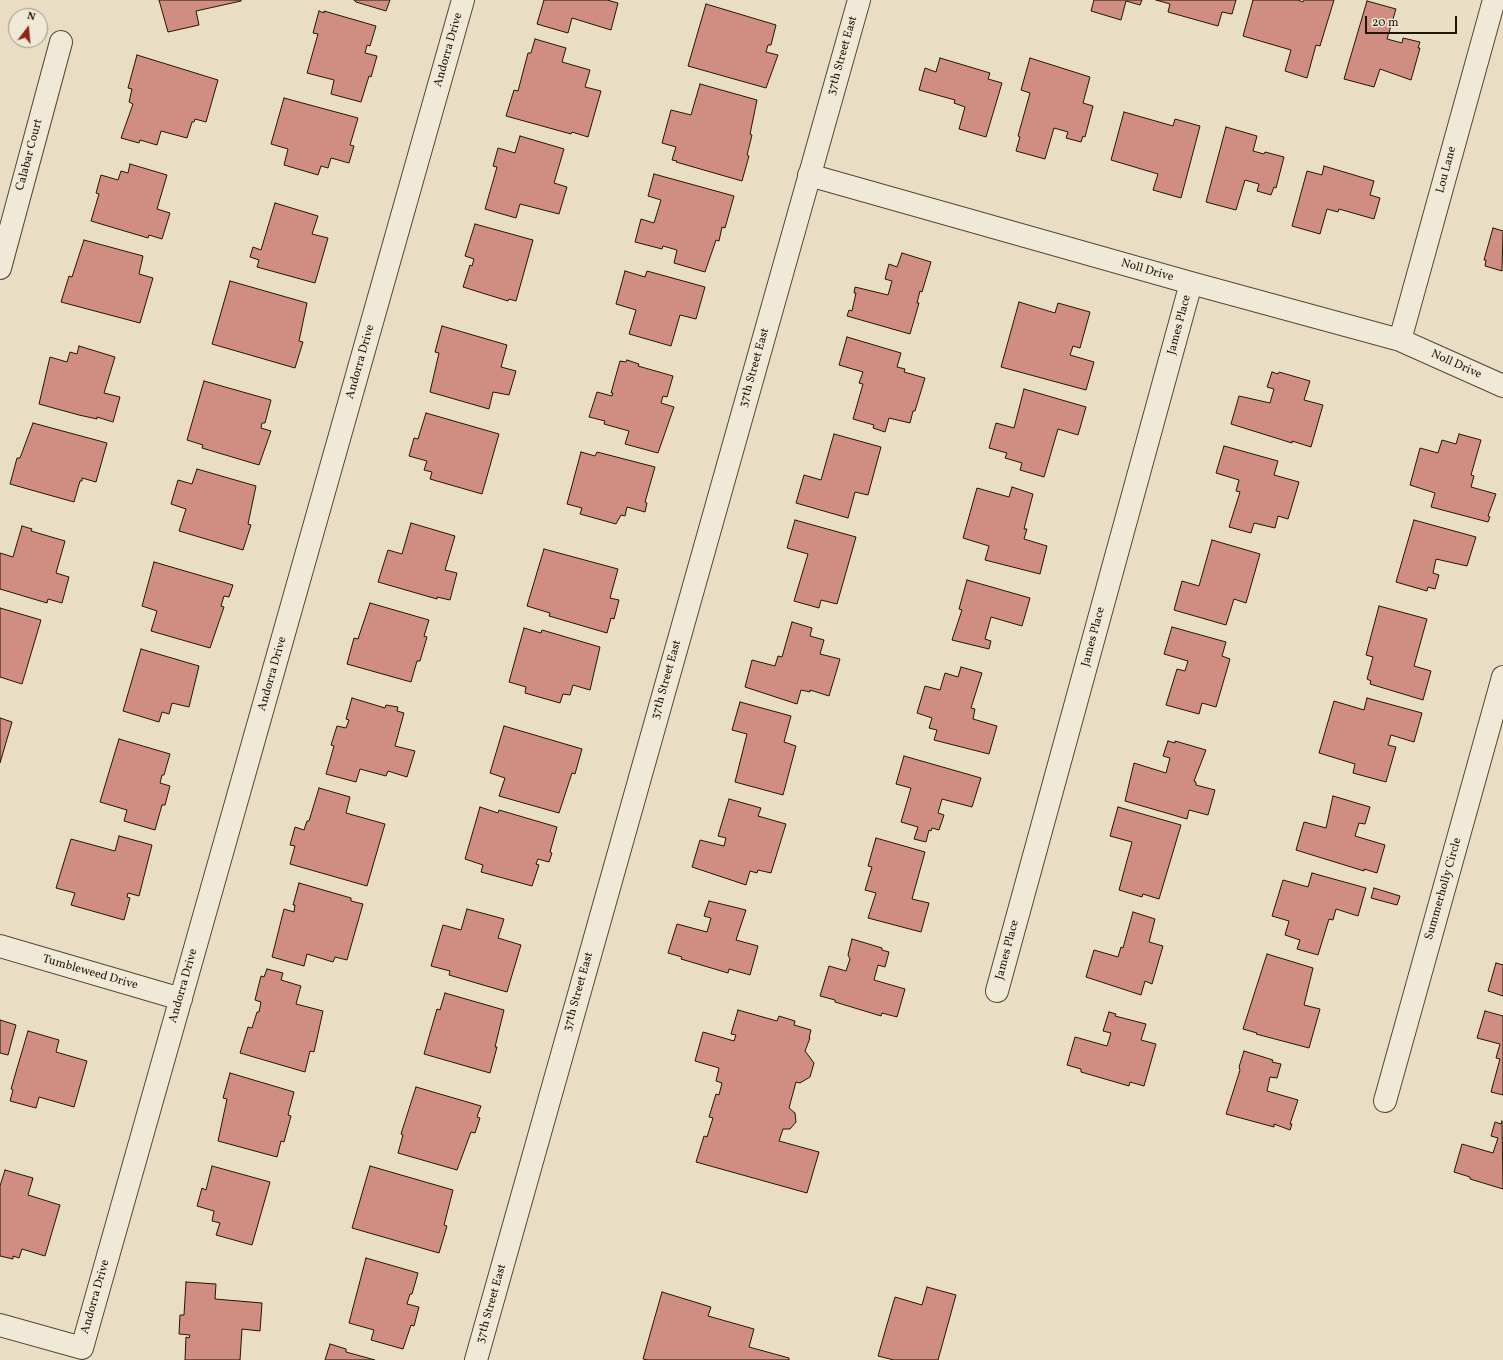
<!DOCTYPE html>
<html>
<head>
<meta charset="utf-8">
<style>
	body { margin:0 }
	#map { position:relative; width:1503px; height:1360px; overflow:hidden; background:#e9ddc3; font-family:Vollkorn,serif }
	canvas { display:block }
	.north { position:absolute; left:8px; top:8px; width:40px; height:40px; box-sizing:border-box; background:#f1e9d8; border:1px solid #9f9483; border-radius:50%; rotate:16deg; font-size:11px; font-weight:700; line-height:16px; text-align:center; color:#231503 }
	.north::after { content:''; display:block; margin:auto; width:14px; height:18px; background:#8f2418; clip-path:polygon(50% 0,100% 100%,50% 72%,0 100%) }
	.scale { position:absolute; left:1365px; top:16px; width:92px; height:18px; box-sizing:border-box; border:2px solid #231503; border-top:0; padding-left:5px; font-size:12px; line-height:14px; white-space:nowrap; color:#231503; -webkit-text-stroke:3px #f1e9d8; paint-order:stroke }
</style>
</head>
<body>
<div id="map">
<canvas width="1503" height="1360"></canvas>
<div class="north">N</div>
<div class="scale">20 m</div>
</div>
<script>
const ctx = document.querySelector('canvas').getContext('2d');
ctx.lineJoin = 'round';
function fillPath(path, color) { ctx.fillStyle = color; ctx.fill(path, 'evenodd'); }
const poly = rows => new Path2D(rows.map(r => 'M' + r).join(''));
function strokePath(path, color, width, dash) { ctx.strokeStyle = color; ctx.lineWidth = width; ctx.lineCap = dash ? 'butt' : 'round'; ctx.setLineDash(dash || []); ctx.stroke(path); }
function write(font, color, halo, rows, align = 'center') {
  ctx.font = font + ' Vollkorn,serif'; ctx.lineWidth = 3; ctx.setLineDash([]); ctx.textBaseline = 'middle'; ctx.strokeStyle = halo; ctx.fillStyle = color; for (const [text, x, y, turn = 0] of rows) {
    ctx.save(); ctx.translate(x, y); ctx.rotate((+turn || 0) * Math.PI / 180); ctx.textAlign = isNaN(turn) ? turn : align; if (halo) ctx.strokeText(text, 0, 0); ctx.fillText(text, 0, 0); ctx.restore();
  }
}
const building = poly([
	[159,0,241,0,241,1,196,11,199,25,168,32,159,0],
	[354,0,390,0,386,11,356,2,354,0],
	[544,0,607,0,618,3,611,30,572,18,568,33,537,24,544,0],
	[1094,0,1142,0,1140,5,1126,1,1121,20,1091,11,1094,0],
	[1156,0,1236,0,1232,14,1222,12,1218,26,1168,12,1170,4,1156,0],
	[1253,0,1298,0,1303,2,1304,0,1334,0,1320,46,1316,45,1307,78,1285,71,1291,50,1243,36,1253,0],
	[1367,1,1396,9,1387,39,1402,43,1403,38,1420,42,1418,48,1420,48,1411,80,1380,69,1374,87,1344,79,1367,1],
	[706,4,776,25,771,45,768,45,766,52,778,55,766,88,688,66,706,4],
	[319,11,324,13,324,11,376,26,370,46,367,45,365,53,377,56,371,77,369,76,361,102,331,94,334,80,307,73,318,34,313,33,319,11],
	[535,39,566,48,562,62,590,70,585,87,601,91,588,137,572,132,571,134,506,116,514,90,518,91,528,53,531,53,535,39],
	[137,55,218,80,206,122,195,119,194,122,192,122,187,138,161,131,157,145,140,140,139,143,121,138,133,104,129,102,132,89,128,88,137,55],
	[940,58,990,73,988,79,1002,83,986,137,959,129,965,107,954,103,955,100,919,90,925,68,936,72,940,58],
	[1030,58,1090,77,1083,103,1093,106,1085,137,1083,136,1081,142,1066,138,1068,132,1054,128,1045,159,1016,151,1020,137,1018,136,1030,93,1021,90,1030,58],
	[700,84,757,100,750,134,752,135,747,155,749,156,742,181,676,162,677,161,672,160,676,147,662,143,671,110,691,115,700,84],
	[284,98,358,118,350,145,354,146,349,163,331,158,328,168,321,166,318,175,284,165,288,149,271,144,284,98],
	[1124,112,1173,126,1175,119,1200,126,1181,198,1153,190,1158,174,1111,160,1124,112],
	[1226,127,1257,136,1253,151,1264,154,1265,152,1284,157,1276,188,1274,187,1271,195,1257,191,1259,184,1245,180,1236,210,1206,202,1226,127],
	[520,136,564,149,554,183,567,187,559,214,520,204,516,218,485,209,497,167,493,166,498,148,515,153,520,136],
	[130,164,167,175,157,209,170,213,162,239,149,235,148,238,91,221,99,194,96,193,101,175,118,180,121,171,128,173,130,164],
	[1324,166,1374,181,1370,195,1380,198,1374,219,1339,209,1338,212,1327,209,1320,234,1292,226,1307,171,1322,175,1324,166],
	[654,174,734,196,725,228,722,227,719,241,716,240,705,272,674,263,677,250,663,246,662,249,635,242,641,219,654,223,661,200,648,196,654,174],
	[275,203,318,216,312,234,328,238,315,283,257,267,259,260,250,257,253,247,261,250,275,203],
	[475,224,533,240,516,301,509,299,508,301,463,287,470,265,472,266,474,259,465,256,475,224],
	[1493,228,1503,231,1502,271,1485,266,1486,260,1484,260,1493,228],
	[84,240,143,256,139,274,153,278,140,323,61,302,69,276,72,277,84,240],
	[902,253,931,262,922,292,920,291,917,303,919,303,910,334,847,316,849,310,852,311,856,293,854,293,855,287,888,295,892,281,885,279,889,264,897,267,902,253],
	[625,271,645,277,647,271,705,287,696,319,680,315,671,346,629,334,636,310,616,304,625,271],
	[230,281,307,303,299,341,303,342,295,368,212,344,230,281],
	[1019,302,1055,313,1058,303,1090,312,1080,348,1073,346,1070,355,1094,362,1086,390,1001,367,1019,302],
	[442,326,507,345,501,367,516,371,509,395,493,392,489,409,430,392,439,353,435,352,442,326],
	[847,337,901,353,897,367,905,369,904,372,925,378,915,411,913,411,910,423,889,418,885,432,873,428,874,425,853,419,863,384,859,383,863,372,839,365,847,337],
	[79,346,115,357,104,393,120,397,113,422,97,417,97,419,79,415,39,404,50,357,67,362,70,352,77,354,79,346],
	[627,360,639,364,638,366,673,376,667,397,663,396,661,403,674,407,658,453,625,444,629,431,604,424,605,421,589,417,597,392,612,396,613,393,611,393,620,361,626,362,627,360],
	[1272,372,1278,374,1279,372,1310,381,1304,400,1323,405,1311,447,1292,441,1292,443,1231,424,1239,396,1270,403,1274,389,1267,387,1272,372],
	[204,381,271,400,265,423,262,423,261,428,271,431,259,465,202,448,203,445,187,440,204,381],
	[1024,389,1086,407,1078,435,1058,429,1044,477,1020,470,1022,463,1005,458,1007,453,989,448,996,423,1014,428,1024,389],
	[426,413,499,434,482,494,430,479,432,472,424,470,427,461,409,456,414,438,418,439,426,413],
	[33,423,107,443,96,482,82,478,82,481,80,481,74,502,10,484,17,458,20,458,33,423],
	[834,434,881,447,868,495,855,492,848,518,796,503,804,475,821,480,834,434],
	[1459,434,1481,440,1471,475,1474,476,1471,487,1496,494,1488,516,1490,517,1488,522,1431,507,1435,493,1410,485,1420,448,1438,453,1442,440,1456,444,1459,434],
	[1224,446,1278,461,1274,475,1299,482,1288,519,1278,516,1275,528,1254,523,1251,533,1229,527,1240,492,1236,491,1239,480,1216,473,1224,446],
	[581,452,595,456,597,452,655,467,645,502,647,503,645,512,627,507,625,516,621,515,616,524,580,514,582,508,567,504,581,452],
	[197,469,256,486,248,524,251,525,243,550,179,531,186,509,171,504,178,480,192,484,197,469],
	[1012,487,1033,494,1024,529,1027,529,1024,539,1047,546,1040,574,985,560,989,546,963,538,977,488,1009,497,1012,487],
	[795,520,856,537,837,604,821,600,819,608,794,601,808,554,787,548,795,520],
	[1414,520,1476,537,1467,566,1436,559,1433,573,1439,575,1435,589,1428,587,1427,591,1396,582,1414,520],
	[411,523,455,536,445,570,457,573,450,600,437,597,437,599,378,582,388,550,402,554,411,523],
	[22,526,32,529,31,531,65,541,56,573,69,577,62,603,48,599,47,603,0,589,0,553,13,557,22,526],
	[1212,540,1260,554,1246,603,1234,599,1226,625,1174,610,1182,581,1199,586,1212,540],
	[544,549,618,569,610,598,619,600,614,619,611,618,607,633,549,616,550,613,527,606,544,549],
	[154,562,233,585,229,597,224,596,221,606,224,607,210,648,151,631,157,611,142,606,154,562],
	[967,580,1030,598,1022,626,991,617,985,639,991,641,989,649,952,640,962,610,959,609,967,580],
	[370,603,429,620,424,636,427,637,420,661,417,661,411,682,347,664,354,638,358,639,370,603],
	[1379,606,1427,619,1414,666,1431,671,1423,700,1370,684,1371,681,1367,679,1373,657,1366,655,1379,606],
	[0,608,41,620,22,684,0,677,0,608],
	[792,622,812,628,810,636,824,640,820,654,840,659,829,696,810,690,810,692,801,690,797,704,745,687,752,660,775,666,778,656,782,657,792,622],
	[1172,627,1226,642,1222,656,1230,659,1216,707,1202,703,1199,714,1166,705,1177,669,1185,671,1188,661,1164,654,1172,627],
	[524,628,541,633,542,630,600,647,590,690,573,685,570,695,563,694,560,703,525,693,526,687,509,682,524,628],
	[141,649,199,666,189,707,172,703,169,714,162,712,159,722,123,711,141,649],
	[961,667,982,673,971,708,975,709,973,719,997,726,989,754,934,740,937,730,929,728,932,718,917,713,925,686,940,690,945,673,958,677,961,667],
	[352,698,385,708,386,705,398,707,397,711,404,713,395,746,415,751,407,777,388,771,386,776,360,769,356,782,326,774,334,746,331,745,337,726,346,728,349,720,346,719,352,698],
	[1367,698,1422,713,1414,742,1391,735,1388,745,1396,747,1386,782,1353,773,1355,764,1319,753,1334,701,1364,710,1367,698],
	[740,702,791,716,784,742,796,746,783,795,735,782,747,734,732,730,740,702],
	[0,718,12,722,0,763,0,718],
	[504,726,582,749,575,774,572,773,559,813,499,796,505,778,490,773,504,726],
	[119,739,170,754,164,775,162,775,160,783,170,786,165,805,162,805,155,830,124,821,127,810,100,802,119,739],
	[1168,741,1175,743,1175,741,1206,750,1194,781,1196,782,1196,785,1215,790,1208,815,1189,810,1187,819,1125,801,1134,763,1166,773,1170,758,1163,756,1168,741],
	[904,756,981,778,972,807,942,799,938,813,944,815,939,830,932,828,931,831,929,830,926,842,914,839,918,827,901,822,911,788,896,784,904,756],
	[319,788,350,797,346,813,385,824,367,886,290,864,295,846,290,845,295,827,304,830,307,821,309,821,319,788],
	[1333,796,1370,807,1365,824,1359,823,1355,836,1385,845,1377,873,1364,869,1364,871,1296,850,1304,822,1326,828,1333,796],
	[729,799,761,808,758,816,786,824,771,873,758,870,757,873,750,871,746,885,692,867,700,840,724,846,726,838,718,836,729,799],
	[480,807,498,813,499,810,557,827,550,852,552,853,549,862,538,859,536,864,539,865,532,886,481,872,483,865,465,859,480,807],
	[1118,807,1181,825,1159,899,1143,894,1142,897,1119,890,1132,842,1110,836,1118,807],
	[119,836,152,845,139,896,128,893,127,897,130,898,124,920,71,905,75,893,56,888,71,839,115,851,119,836],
	[876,838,925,852,912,899,929,903,921,932,868,918,876,893,865,890,872,867,868,866,876,838],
	[1312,873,1366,888,1358,916,1336,909,1333,920,1329,919,1318,955,1297,949,1300,940,1285,935,1289,921,1272,916,1283,880,1308,887,1312,873],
	[299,883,351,898,351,901,363,904,347,960,335,957,333,962,307,954,304,966,272,957,284,909,294,912,295,905,293,905,299,883],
	[1374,888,1400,896,1397,905,1371,898,1374,888],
	[709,901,746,910,736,940,758,946,750,975,729,969,728,973,681,959,682,957,668,953,677,924,707,932,711,918,704,916,709,901],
	[467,909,504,919,498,938,521,945,507,992,449,975,450,971,431,966,443,925,461,930,467,909],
	[1133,912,1155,919,1149,942,1163,946,1152,984,1145,981,1141,995,1086,977,1094,950,1118,957,1121,947,1123,948,1133,912],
	[852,939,882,948,882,950,889,952,885,967,878,965,874,980,905,989,897,1017,882,1013,881,1016,835,1002,835,1000,820,996,829,966,846,971,850,959,848,955,852,939],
	[1267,954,1313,968,1304,1005,1320,1009,1309,1048,1256,1034,1257,1033,1243,1029,1267,954],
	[1496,963,1503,965,1503,996,1488,991,1496,963],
	[267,969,283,973,281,980,301,986,296,1004,323,1011,314,1052,310,1051,305,1072,240,1053,248,1027,252,1028,257,1012,259,1012,261,1002,255,1000,261,976,264,977,267,969],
	[445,993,504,1010,495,1047,497,1047,490,1073,424,1054,437,1009,440,1010,445,993],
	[738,1010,777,1021,779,1016,795,1021,794,1025,811,1030,809,1038,810,1038,805,1051,814,1063,810,1077,800,1083,796,1082,789,1108,795,1113,796,1122,790,1129,783,1129,779,1141,819,1152,807,1193,696,1162,704,1136,707,1137,713,1118,709,1117,716,1094,719,1095,722,1083,716,1081,719,1068,695,1061,703,1032,734,1041,736,1035,731,1034,738,1010],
	[1485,1011,1503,1016,1503,1095,1491,1092,1500,1059,1496,1058,1500,1044,1477,1038,1485,1011],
	[1109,1012,1116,1014,1115,1016,1146,1024,1141,1040,1156,1044,1144,1086,1130,1082,1129,1086,1081,1072,1081,1069,1067,1065,1075,1037,1107,1046,1111,1033,1103,1031,1109,1012],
	[0,1020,16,1025,8,1055,0,1053,0,1020],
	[28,1031,59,1040,56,1052,87,1061,74,1107,39,1097,36,1108,10,1101,13,1090,11,1089,28,1031],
	[1244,1051,1273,1060,1272,1062,1281,1064,1277,1078,1270,1077,1267,1091,1298,1100,1290,1124,1292,1124,1290,1130,1274,1124,1274,1127,1226,1114,1240,1070,1239,1067,1244,1051],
	[230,1073,294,1092,288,1115,291,1116,284,1142,281,1141,277,1157,218,1141,227,1099,223,1098,230,1073],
	[416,1087,481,1106,477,1117,480,1118,475,1133,471,1132,457,1170,398,1153,403,1135,401,1134,416,1087],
	[1502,1121,1503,1189,1470,1179,1470,1177,1454,1172,1462,1144,1493,1153,1498,1138,1491,1136,1495,1122,1501,1124,1502,1121],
	[212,1166,270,1182,252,1245,216,1235,220,1223,212,1221,214,1211,197,1206,202,1188,206,1190,212,1166],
	[370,1166,453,1190,444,1225,447,1226,439,1253,352,1228,370,1166],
	[5,1170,33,1178,28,1195,60,1205,45,1256,22,1249,19,1258,13,1256,13,1259,0,1256,0,1186,5,1170],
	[366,1258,418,1273,412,1294,410,1294,407,1304,419,1307,414,1326,411,1325,403,1349,371,1340,374,1330,349,1323,366,1258],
	[186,1282,216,1284,215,1299,262,1303,260,1331,242,1329,240,1360,185,1360,186,1337,189,1338,190,1335,179,1334,180,1315,184,1315,186,1282],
	[927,1287,956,1295,938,1360,894,1360,878,1356,895,1297,922,1305,927,1287],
	[662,1292,711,1307,708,1316,754,1329,749,1347,789,1358,789,1360,648,1360,643,1359,662,1292],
	[330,1344,346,1349,346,1352,375,1360,325,1360,330,1344]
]);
const minor = poly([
	[809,175,1191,283,1400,340,1503,386],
	[0,268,61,42],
	[1400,340,1494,0],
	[0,946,181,999],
	[997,991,1191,283],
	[1385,1101,1503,677],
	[0,1325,82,1348,463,0],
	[476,1360,859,0]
]);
const streetNames = [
	["Andorra Drive",449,50,-74],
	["37th Street East",843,56,-74],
	["Calabar Court",30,155,-75],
	["Lou Lane",1447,170,-75],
	["Noll Drive",1147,271,16],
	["James Place",1180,325,-75],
	["Andorra Drive",361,362,-74],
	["Noll Drive",1456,365,24],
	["37th Street East",755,368,-74],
	["James Place",1094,637,-75],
	["Andorra Drive",273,674,-74],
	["37th Street East",667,680,-74],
	["Summerholly Circle",1444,889,-74],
	["James Place",1008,950,-75],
	["Tumbleweed Drive",90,973,16],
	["Andorra Drive",184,986,-74],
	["37th Street East",579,992,-74],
	["Andorra Drive",96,1297,-74],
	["37th Street East",492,1304,-74]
];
fillPath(building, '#d08e82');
strokePath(building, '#231503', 1);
strokePath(minor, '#544733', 24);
strokePath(minor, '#f1e9d8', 22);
write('12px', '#231503', '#f1e9d8', streetNames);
</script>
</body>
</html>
